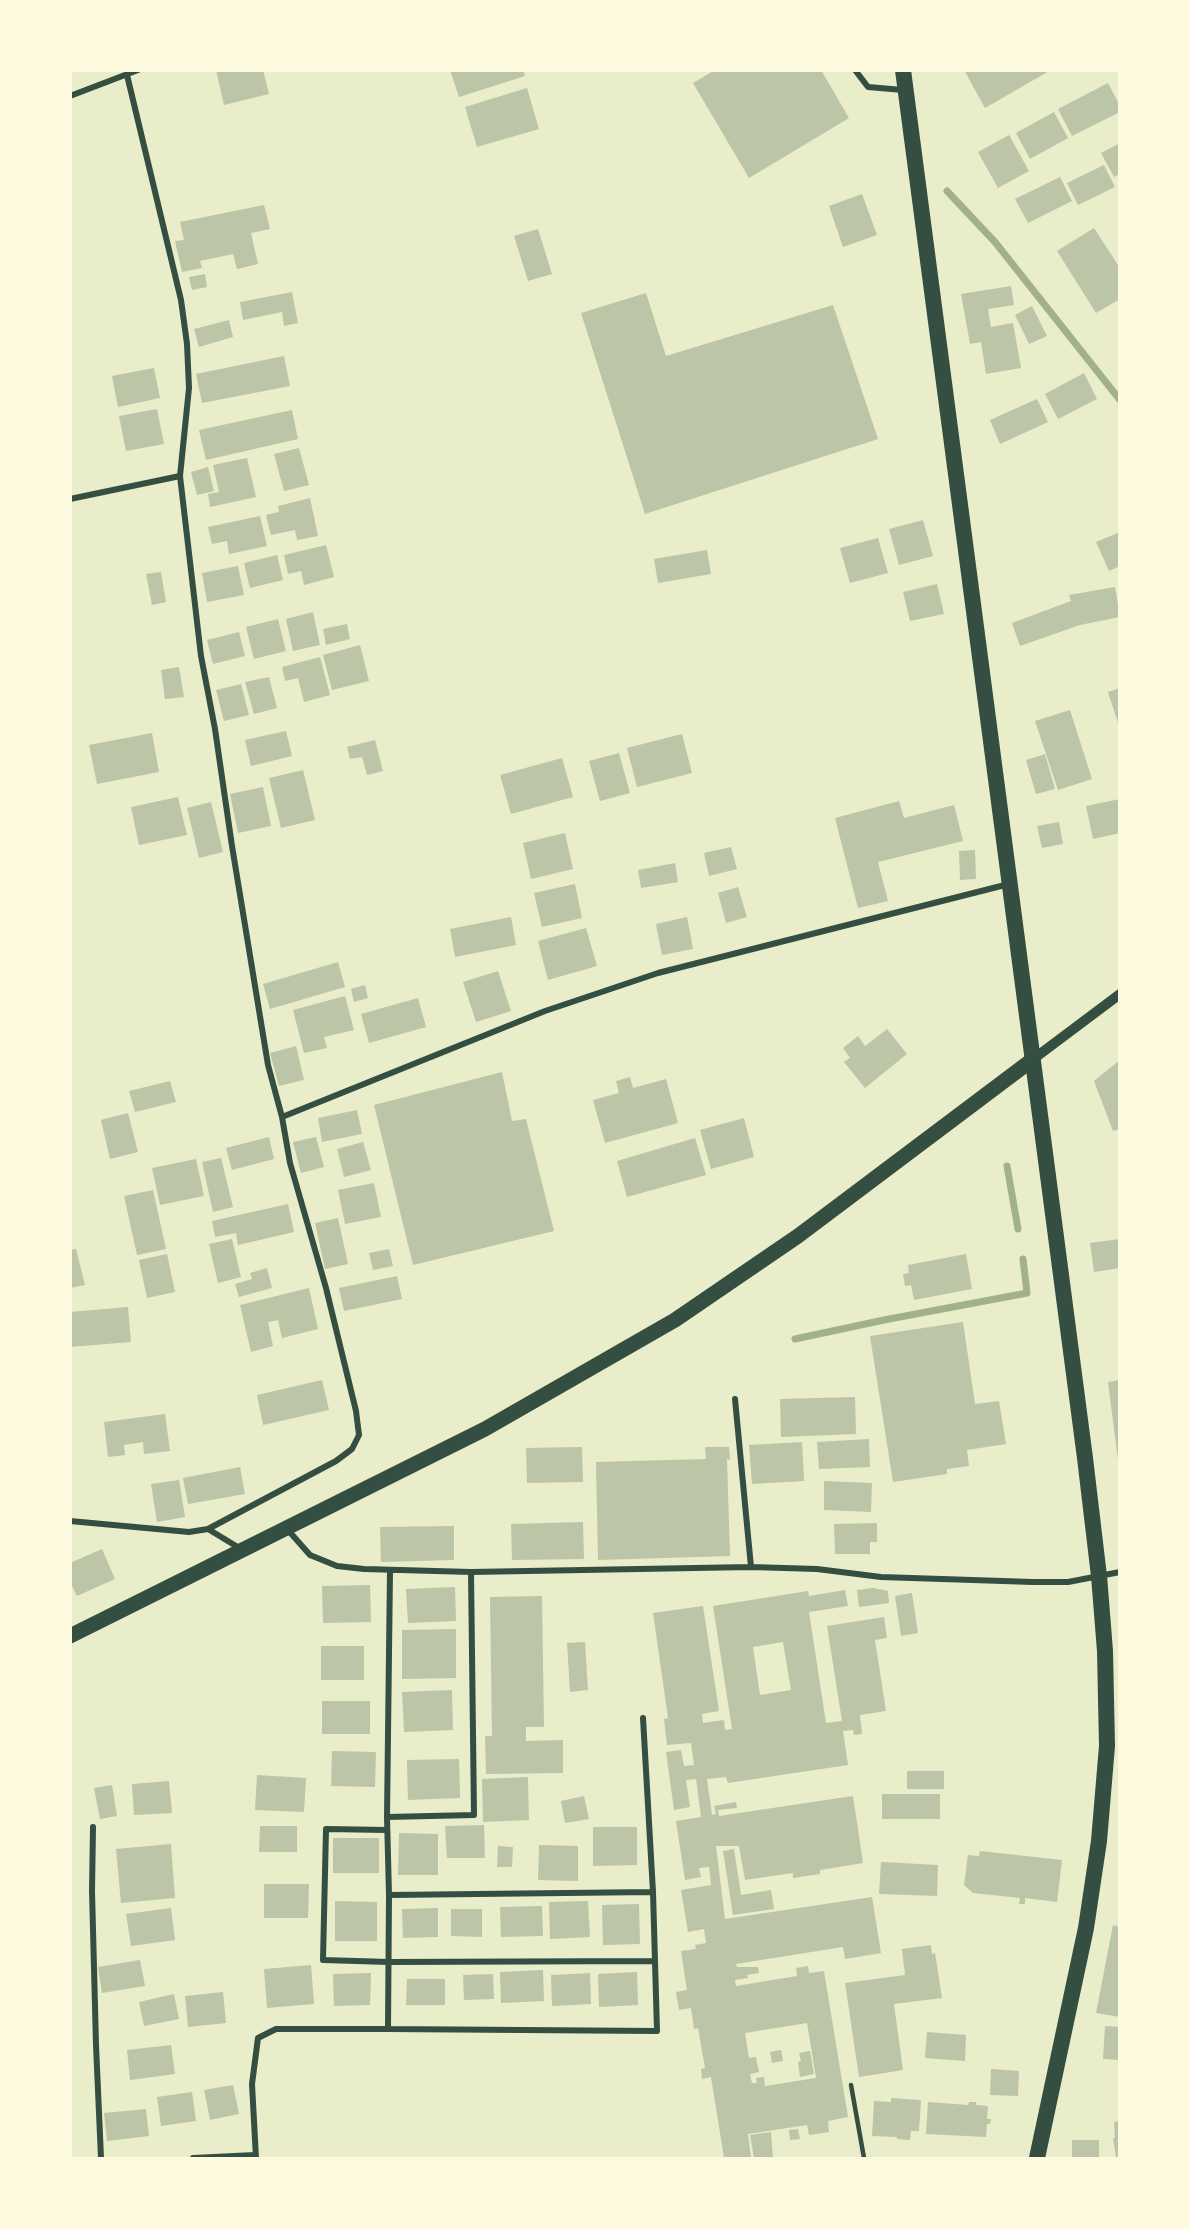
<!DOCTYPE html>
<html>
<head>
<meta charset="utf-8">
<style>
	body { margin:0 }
	#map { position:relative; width:1190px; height:2229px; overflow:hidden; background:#e9edc9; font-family:"Roboto Condensed",sans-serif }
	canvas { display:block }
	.frame { position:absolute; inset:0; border:72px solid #fefae0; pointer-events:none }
</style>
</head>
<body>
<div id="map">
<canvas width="1190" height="2229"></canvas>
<div class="frame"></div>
</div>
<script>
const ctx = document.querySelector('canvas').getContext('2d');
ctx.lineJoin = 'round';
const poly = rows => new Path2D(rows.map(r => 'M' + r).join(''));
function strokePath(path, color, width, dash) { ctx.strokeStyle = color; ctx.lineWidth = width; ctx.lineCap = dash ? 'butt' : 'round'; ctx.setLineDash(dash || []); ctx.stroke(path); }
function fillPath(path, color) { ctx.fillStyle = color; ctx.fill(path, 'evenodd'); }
const stream = poly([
	[947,191,995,242,1120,400],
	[1007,1166,1018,1229],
	[795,1339,884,1320,1027,1293,1023,1259]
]);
const building = poly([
	[216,70,263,70,269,94,224,105],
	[450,70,523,70,525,76,459,97],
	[715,70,821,70,849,118,749,178,693,83],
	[964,70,1051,70,985,108],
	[1108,83,1120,106,1120,112,1072,136,1058,109],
	[527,88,539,129,477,147,465,107],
	[1054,112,1068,138,1030,159,1016,133],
	[1009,135,1029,171,998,188,978,152],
	[1120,143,1120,174,1114,177,1101,153],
	[1104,165,1115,187,1078,205,1067,183],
	[1060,177,1072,201,1028,223,1015,199],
	[862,194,877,235,843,247,829,206],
	[264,205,270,229,251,233,258,264,237,269,233,254,200,261,202,268,182,272,175,241,184,240,180,222],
	[1094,228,1120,268,1120,299,1096,313,1057,251],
	[538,229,552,274,528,281,514,236],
	[205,274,207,287,192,290,189,277],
	[1011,286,1014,305,988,309,991,327,1013,323,1021,368,986,374,981,342,970,344,961,294],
	[292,292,298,323,284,326,282,312,243,320,240,302],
	[646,293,666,356,833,305,878,439,645,514,581,313],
	[1032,306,1047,336,1029,344,1015,315],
	[229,320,233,337,199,347,194,329],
	[284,356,290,386,202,403,196,374],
	[154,368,160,398,118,407,112,376],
	[1084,373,1097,399,1058,419,1045,394],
	[1037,399,1048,422,1000,444,990,420],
	[157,409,164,444,126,451,119,416],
	[292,410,298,439,206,460,199,430],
	[299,448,309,485,284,491,274,454],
	[247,458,256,497,210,507,208,494,219,492,213,465],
	[208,467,214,491,197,495,191,472],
	[310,498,318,536,297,540,295,530,271,535,266,515,279,512,278,506],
	[260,516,267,546,229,554,227,541,212,544,208,527],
	[923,520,933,556,899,565,889,529],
	[1120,532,1120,566,1109,571,1096,542],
	[878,538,888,573,850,583,840,548],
	[326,545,334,577,304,585,301,571,288,574,284,555],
	[707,550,711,574,658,583,654,559],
	[277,555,283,580,250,588,244,563],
	[238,566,244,595,207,602,202,573],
	[161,572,166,602,152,605,146,574],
	[937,584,944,614,910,621,903,592],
	[1115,587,1120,617,1080,625,1020,646,1012,623,1071,601,1069,595],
	[313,612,320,645,293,651,286,619],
	[278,619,286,651,254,659,246,627],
	[347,624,350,639,326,645,323,629],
	[239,632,245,656,213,664,207,640],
	[360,645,369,681,332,690,323,655],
	[320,657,330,695,304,702,298,678,285,681,282,667],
	[179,667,184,697,165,699,161,670],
	[269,677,277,708,254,714,245,682],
	[241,684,249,715,224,721,216,690],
	[1120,688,1120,726,1119,726,1108,692],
	[1070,710,1092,779,1058,790,1035,721],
	[286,731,292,756,251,766,245,740],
	[152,733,159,772,97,784,89,745],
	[682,734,692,773,637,787,627,748],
	[375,740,383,771,367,775,362,757,350,759,347,747],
	[619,753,630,793,600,801,589,761],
	[1045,754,1055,789,1036,794,1026,760],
	[562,758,573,797,511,814,500,775],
	[303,770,315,820,281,828,269,778],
	[263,787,271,826,238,833,230,794],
	[178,797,187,835,139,845,131,807],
	[1120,799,1120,833,1093,839,1086,806],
	[899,801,904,818,954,805,963,841,878,862,888,901,858,908,835,818],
	[211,802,223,852,199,858,187,808],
	[1059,822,1063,844,1042,848,1037,826],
	[565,833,573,869,531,879,523,843],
	[731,847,737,869,709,876,704,853],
	[975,850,976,879,960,880,959,851],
	[675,863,678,882,641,888,638,870],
	[575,884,582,918,542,927,534,893],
	[738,887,747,917,726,923,718,893],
	[511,917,516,945,455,957,450,929],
	[687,917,693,949,662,955,656,924],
	[586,928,597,966,548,980,538,941],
	[338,962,345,987,270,1009,263,984],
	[498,971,511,1011,476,1022,463,982],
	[365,985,368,998,354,1002,351,989],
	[345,996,354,1030,324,1037,327,1048,304,1053,293,1010],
	[418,998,426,1027,369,1043,361,1014],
	[887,1029,907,1054,865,1088,844,1062,850,1058,843,1048,858,1036,865,1046],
	[296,1046,304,1080,279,1086,270,1053],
	[1120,1060,1120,1129,1113,1131,1094,1081],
	[502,1072,512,1121,526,1119,554,1231,413,1265,374,1105],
	[630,1077,633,1088,666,1079,678,1123,605,1143,593,1100,619,1093,616,1081],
	[170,1081,176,1102,135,1112,129,1091],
	[357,1110,362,1134,322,1142,318,1118],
	[128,1113,138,1152,110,1159,101,1120],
	[744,1118,754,1157,711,1169,700,1130],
	[269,1137,274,1159,232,1170,226,1148],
	[316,1137,324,1167,301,1173,293,1142],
	[695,1138,706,1175,627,1197,617,1161],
	[363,1142,371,1170,344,1177,337,1149],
	[221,1158,233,1207,213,1212,202,1162],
	[196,1159,204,1196,160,1205,152,1168],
	[374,1183,381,1217,345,1224,338,1190],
	[153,1190,166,1249,137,1255,124,1196],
	[288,1204,294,1232,238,1245,236,1233,215,1237,212,1221],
	[338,1218,348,1264,325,1269,315,1223],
	[232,1239,241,1277,218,1283,209,1244],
	[1120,1239,1120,1268,1094,1272,1090,1243],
	[76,1249,85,1285,70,1288,70,1250],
	[389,1249,393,1266,373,1270,369,1253],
	[167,1254,175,1292,147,1298,139,1260],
	[966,1254,972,1289,914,1300,911,1285,905,1286,903,1274,909,1273,908,1265],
	[267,1268,272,1288,239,1297,235,1284,252,1279,250,1273],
	[397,1276,402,1299,344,1311,339,1288],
	[309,1288,318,1329,282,1338,278,1320,268,1322,273,1346,251,1352,240,1305],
	[128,1307,131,1342,70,1347,70,1312],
	[963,1322,975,1404,999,1401,1006,1444,967,1450,969,1466,947,1469,947,1474,893,1482,870,1336],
	[322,1380,329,1410,263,1425,257,1395],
	[1120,1380,1120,1459,1118,1460,1108,1382],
	[855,1397,856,1434,781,1437,780,1399],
	[165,1414,170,1451,144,1454,143,1442,124,1445,125,1455,108,1457,104,1422],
	[869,1439,870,1467,819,1469,817,1442],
	[802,1442,804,1481,752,1484,749,1445],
	[582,1447,583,1482,527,1483,526,1448],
	[705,1447,729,1447,730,1460,727,1459,730,1556,598,1560,596,1462,706,1459],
	[240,1467,245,1494,188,1504,183,1478],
	[179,1480,185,1517,157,1522,151,1484],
	[824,1481,872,1483,871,1512,824,1510],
	[583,1522,584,1559,512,1560,511,1524],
	[877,1523,877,1542,870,1542,870,1554,835,1554,834,1524],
	[454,1526,454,1560,381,1562,380,1527],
	[102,1549,115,1579,77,1596,70,1582,70,1563],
	[370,1585,371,1622,323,1623,322,1586],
	[455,1587,456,1621,408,1623,406,1589],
	[873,1588,888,1591,889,1603,859,1607,857,1590],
	[845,1590,848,1606,809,1612,826,1723,842,1721,827,1626,884,1617,887,1638,875,1640,886,1711,860,1715,862,1734,854,1735,853,1730,843,1731,848,1765,728,1783,726,1777,707,1779,712,1815,716,1814,714,1806,736,1802,737,1808,718,1810,719,1816,853,1796,863,1863,820,1870,820,1874,793,1878,793,1873,745,1880,739,1846,716,1846,725,1919,872,1897,881,1953,845,1959,843,1947,736,1964,737,1967,758,1967,759,1973,747,1975,748,1978,735,1980,736,1986,797,1976,796,1968,808,1966,809,1973,824,1971,848,2117,828,2121,829,2132,809,2135,807,2125,748,2134,751,2158,724,2158,711,2077,702,2079,701,2069,705,2068,698,2028,694,2029,691,2008,679,2010,676,1992,687,1990,681,1951,696,1949,695,1945,706,1943,704,1929,688,1932,681,1890,711,1885,709,1867,699,1868,701,1877,685,1880,676,1821,701,1817,696,1779,686,1780,690,1807,674,1810,666,1752,681,1750,684,1766,694,1765,691,1743,667,1745,664,1719,668,1718,653,1613,703,1606,719,1711,702,1714,703,1723,724,1720,725,1730,732,1729,713,1606,808,1591,809,1596],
	[783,1642,791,1690,760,1695,753,1647],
	[807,2023,816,2078,765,2086,764,2077,756,2078,757,2083,752,2083,750,2074,759,2072,756,2057,749,2058,745,2033],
	[912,1593,918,1633,901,1636,895,1596],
	[542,1596,544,1727,526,1727,526,1741,563,1740,563,1773,486,1774,485,1736,492,1736,490,1597],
	[456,1629,456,1678,402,1679,402,1630],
	[585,1642,588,1690,570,1692,567,1643],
	[321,1646,364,1646,364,1680,321,1680],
	[452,1690,453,1730,404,1732,402,1692],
	[322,1701,370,1701,370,1734,322,1734],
	[332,1751,376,1752,375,1787,331,1786],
	[459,1759,460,1798,408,1800,407,1760],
	[907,1771,944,1771,944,1789,907,1789],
	[257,1775,306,1778,304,1812,255,1810],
	[528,1777,529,1820,483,1822,482,1779],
	[169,1781,172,1813,134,1815,132,1784],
	[112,1785,117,1816,100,1819,94,1788],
	[882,1794,940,1794,940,1819,882,1819],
	[584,1796,589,1819,565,1823,561,1801],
	[484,1825,485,1858,447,1858,445,1826],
	[260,1826,297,1826,297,1852,259,1852],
	[593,1827,637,1827,637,1865,593,1866],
	[399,1833,438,1834,438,1875,398,1875],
	[333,1838,379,1838,379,1873,333,1873],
	[171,1844,175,1898,121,1903,116,1849],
	[539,1845,578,1846,578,1881,538,1880],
	[498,1846,513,1847,512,1867,497,1867],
	[734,1849,741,1895,771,1890,774,1909,733,1915,723,1851],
	[980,1851,1062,1860,1057,1902,1025,1898,1025,1904,1019,1904,1020,1898,973,1893,964,1885,968,1855,979,1856],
	[881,1862,938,1865,937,1896,879,1894],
	[264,1884,309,1884,308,1918,264,1918],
	[335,1901,377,1902,377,1941,335,1941],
	[588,1901,590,1937,550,1939,549,1902],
	[639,1904,640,1944,603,1945,602,1905],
	[542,1906,543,1936,501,1937,500,1907],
	[171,1908,175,1940,131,1946,126,1914],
	[438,1908,438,1937,403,1938,402,1909],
	[451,1909,482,1909,482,1937,451,1936],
	[1113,1925,1120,1927,1120,2017,1096,2013],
	[931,1945,932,1954,935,1953,942,1998,894,2004,903,2070,859,2077,845,1983,905,1975,902,1949],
	[140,1960,145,1986,102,1993,98,1967],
	[311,1965,314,2004,267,2008,264,1969],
	[543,1970,544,2001,501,2003,500,1972],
	[637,1972,638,2005,599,2007,598,1974],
	[371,1973,370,2005,334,2006,333,1974],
	[590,1973,591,2004,552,2006,551,1975],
	[493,1974,494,1999,464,2000,463,1975],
	[407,1979,445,1979,445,2005,406,2005],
	[223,1992,226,2023,188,2027,185,1996],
	[174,1994,179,2019,144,2026,139,2002],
	[1105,2026,1120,2027,1120,2060,1103,2059],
	[927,2032,966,2035,965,2061,925,2058],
	[171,2045,175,2074,130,2080,127,2050],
	[781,2050,783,2061,772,2063,770,2052],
	[810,2051,814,2074,800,2077,798,2062,801,2061,799,2053],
	[991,2069,1019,2071,1018,2096,990,2095],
	[233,2085,239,2114,210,2120,204,2090],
	[192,2092,196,2121,161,2126,157,2097],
	[891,2098,921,2100,919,2131,911,2131,910,2140,897,2139,897,2137,872,2136,874,2101,891,2102],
	[928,2102,968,2105,969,2102,976,2102,976,2105,988,2106,987,2119,991,2119,990,2124,987,2124,986,2137,926,2134],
	[146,2109,149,2136,107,2141,104,2113],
	[1120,2121,1120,2158,1116,2158,1113,2138,1115,2138,1114,2122],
	[798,2129,800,2139,790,2140,789,2130],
	[771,2132,773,2158,754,2158,750,2135],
	[1072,2140,1099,2140,1099,2158,1072,2158]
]);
const service = poly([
	[851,2085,864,2158]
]);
const minor = poly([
	[855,70,868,87,903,90],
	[70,96,138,70],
	[70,499,180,476],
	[282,1117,545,1011,658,973,1009,884],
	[735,1399,751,1567],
	[70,1521,189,1532,208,1529,336,1461,352,1449,359,1435,356,1411,326,1288,290,1163,282,1117,268,1065,232,846,215,729,201,656,180,476,189,388,187,344,181,300,127,75],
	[208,1529,241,1549],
	[287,1529,310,1555,337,1566,364,1569,471,1572,751,1567,817,1569,881,1577,1033,1582,1068,1582,1120,1572],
	[387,1817,474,1815,471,1572],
	[93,1827,92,1891,96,2045,101,2158],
	[387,1830,326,1829,323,1960,389,1962,655,1961],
	[389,1895,653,1892],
	[388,2029,657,2031,653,1892,643,1718],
	[193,2158,255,2155],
	[256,2158,252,2084,258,2038,276,2029,388,2029,389,1895,387,1817,390,1571]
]);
const tertiary = poly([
	[1032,1060,1120,994]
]);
const primary = poly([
	[70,1636,485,1429,675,1320,798,1236,1032,1060]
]);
const trunk = poly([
	[903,70,1085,1458,1099,1576,1105,1651,1107,1746,1099,1841,1086,1928,1037,2158]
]);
strokePath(stream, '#a3b18a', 7);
fillPath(building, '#bcc5a7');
strokePath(service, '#344e41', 4.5);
strokePath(minor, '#344e41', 6);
strokePath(tertiary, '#344e41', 10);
strokePath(primary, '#344e41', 15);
strokePath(trunk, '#344e41', 16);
</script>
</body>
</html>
